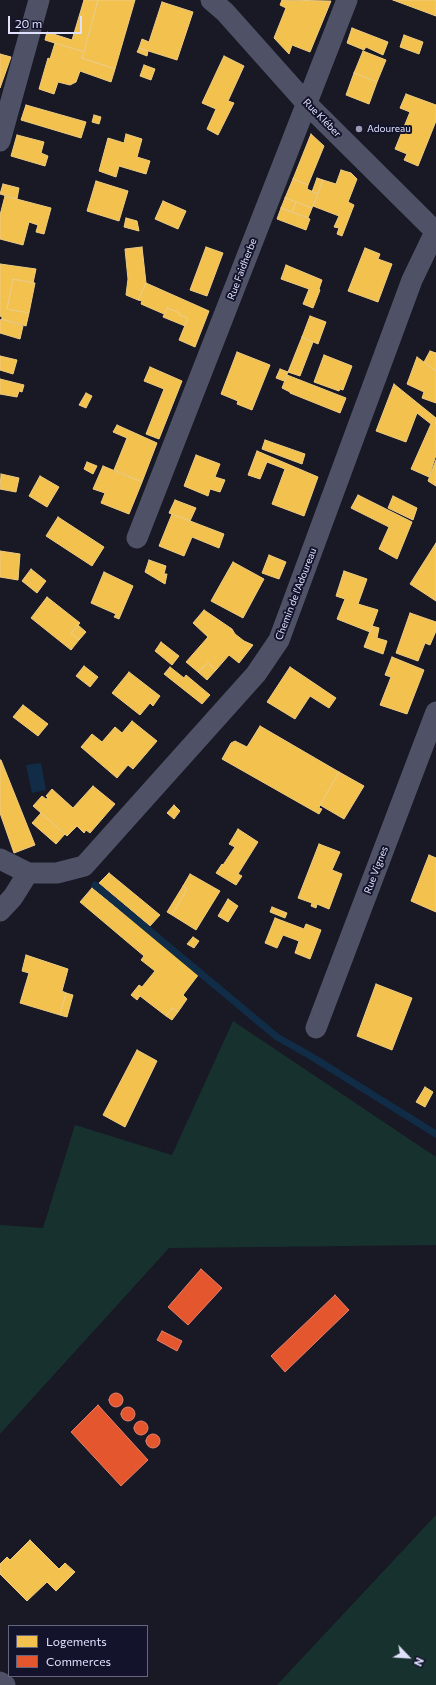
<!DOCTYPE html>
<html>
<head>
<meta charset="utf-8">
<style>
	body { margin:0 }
	#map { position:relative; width:436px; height:1685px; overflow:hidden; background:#191925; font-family:Commissioner,sans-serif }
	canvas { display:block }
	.legend { position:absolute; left:8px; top:1625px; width:140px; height:52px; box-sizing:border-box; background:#13132b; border:1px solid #65657f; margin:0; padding:5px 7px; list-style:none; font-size:12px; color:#e0e1fd }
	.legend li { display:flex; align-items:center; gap:8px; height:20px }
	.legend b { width:20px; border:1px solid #65657f }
	.north { position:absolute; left:388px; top:1637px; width:40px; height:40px; -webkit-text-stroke:3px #13132b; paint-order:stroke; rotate:115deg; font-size:11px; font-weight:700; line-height:16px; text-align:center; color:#e0e1fd }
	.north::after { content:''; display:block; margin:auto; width:14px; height:18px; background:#e0e1fd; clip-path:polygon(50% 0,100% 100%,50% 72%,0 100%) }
	.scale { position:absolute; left:8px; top:16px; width:74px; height:18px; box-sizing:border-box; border:2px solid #e0e1fd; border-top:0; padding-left:5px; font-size:12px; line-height:14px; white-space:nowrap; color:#e0e1fd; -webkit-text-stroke:3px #13132b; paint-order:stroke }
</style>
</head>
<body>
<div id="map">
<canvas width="436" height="1685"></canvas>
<ul class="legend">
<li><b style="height:11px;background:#f2c14e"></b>Logements</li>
<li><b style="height:11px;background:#e4572e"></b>Commerces</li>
</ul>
<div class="north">N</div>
<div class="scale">20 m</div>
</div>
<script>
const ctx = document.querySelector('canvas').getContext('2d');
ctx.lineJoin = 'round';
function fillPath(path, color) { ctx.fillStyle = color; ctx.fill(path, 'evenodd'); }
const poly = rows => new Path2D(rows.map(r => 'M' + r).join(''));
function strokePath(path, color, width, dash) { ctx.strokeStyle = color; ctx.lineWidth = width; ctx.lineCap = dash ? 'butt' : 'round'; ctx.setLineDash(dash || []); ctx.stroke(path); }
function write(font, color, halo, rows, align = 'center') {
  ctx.font = font + ' Commissioner,sans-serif'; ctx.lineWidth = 4; ctx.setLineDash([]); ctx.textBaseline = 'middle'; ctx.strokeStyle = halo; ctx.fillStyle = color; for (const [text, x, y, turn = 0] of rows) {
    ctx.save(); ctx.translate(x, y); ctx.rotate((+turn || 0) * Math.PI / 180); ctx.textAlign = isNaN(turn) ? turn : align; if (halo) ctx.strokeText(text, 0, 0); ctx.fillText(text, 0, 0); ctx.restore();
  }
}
const green = poly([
	[233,1021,436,1157,436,1245,169,1248,0,1434,0,1225,43,1228,75,1125,172,1155],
	[436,1515,436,1685,277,1685]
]);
const water = poly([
	[41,763,46,790,32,793,26,765]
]);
const homes = poly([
	[84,0,98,0,84,52,45,40,47,32,72,40,84,0],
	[98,0,135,0,115,69,82,58,98,0],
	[282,0,331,1,310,52,292,45,289,54,274,38,286,8,280,5,282,0],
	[393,0,436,0,436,16,393,0],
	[162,2,193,12,177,60,139,48,142,39,149,42,162,2],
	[352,28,388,42,383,55,366,47,364,50,347,43,352,28],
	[404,35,423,42,419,54,400,47,404,35],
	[55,43,84,52,82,58,115,69,111,82,80,71,76,82,70,85,58,82,54,94,39,89,48,58,50,59,55,43],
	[139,48,148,51,147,56,137,52,139,48],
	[363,51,386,60,377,82,354,73,363,51],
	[0,54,11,57,0,88,0,54],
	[224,56,244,66,228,101,234,103,218,135,207,129,216,109,202,103,224,56],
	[144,65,155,69,151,80,140,76,144,65],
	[354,73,377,82,369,104,346,95,354,73],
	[406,94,436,105,436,121,418,166,404,160,407,154,395,149,410,112,400,108,406,94],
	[26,105,86,122,81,138,21,120,26,105],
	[94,115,101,117,99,124,92,122,94,115],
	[126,134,142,139,137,157,150,161,146,174,119,166,116,177,99,171,108,138,124,143,126,134],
	[311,134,324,146,308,185,293,179,311,134],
	[17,135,44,142,41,153,48,156,45,166,11,156,17,135],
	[341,170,351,173,357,179,348,202,354,205,342,236,337,234,339,228,334,227,339,216,313,206,323,180,336,184,341,170],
	[317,178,323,180,318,194,312,192,317,178],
	[293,179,308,185,307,189,318,194,312,208,285,198,293,179],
	[96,181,128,191,119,221,87,211,96,181],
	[3,184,19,188,17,199,0,194,3,184],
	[5,196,51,208,44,234,36,232,38,225,29,222,23,245,0,239,0,215,5,196],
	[285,198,296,202,292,212,281,208,285,198],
	[163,201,186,211,178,229,155,219,163,201],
	[296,202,312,208,308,218,292,212,296,202],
	[281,208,310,219,306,230,277,219,281,208],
	[126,218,137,221,139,231,124,227,126,218],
	[142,247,146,283,138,300,126,295,128,279,125,249,142,247],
	[206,247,223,253,207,296,190,290,206,247],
	[365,248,380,254,378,259,392,264,378,302,348,291,365,248],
	[0,264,36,269,33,283,13,279,7,309,29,313,26,326,2,319,2,317,0,316,0,264],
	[286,265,322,280,319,289,320,290,313,308,303,304,309,289,281,279,286,265],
	[13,279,35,283,29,313,7,309,13,279],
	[146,283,209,311,195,347,179,340,188,318,179,315,180,313,167,308,164,314,141,304,142,301,138,300,146,283],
	[167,308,180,313,179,315,188,318,185,326,163,317,167,308],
	[310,316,326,322,318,344,302,337,310,316],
	[2,319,23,326,20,339,0,333,0,320,2,319],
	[302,337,313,342,300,376,288,372,302,337],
	[430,351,436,353,436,371,424,362,430,351],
	[237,352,270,365,252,410,237,404,238,401,221,394,237,352],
	[324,355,352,366,343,390,340,389,339,391,314,382,324,355],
	[0,356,17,360,13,374,0,370,0,356],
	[417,357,436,371,436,403,422,398,424,392,407,384,417,357],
	[150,367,182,381,159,439,146,434,164,389,144,381,150,367],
	[280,369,288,372,284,381,276,378,280,369],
	[287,375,346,398,340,413,290,393,290,392,282,388,287,375],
	[0,379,24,385,22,392,19,391,17,397,0,394,0,379],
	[394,384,436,418,436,455,429,477,411,469,431,424,417,413,406,442,376,431,394,384],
	[86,393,92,396,86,408,79,405,86,393],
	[117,425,157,443,142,482,114,470,127,438,113,432,117,425],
	[265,440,305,454,302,464,262,449,265,440],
	[257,451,318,477,304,516,272,504,285,469,267,462,260,479,248,475,257,451],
	[196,455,220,464,215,477,225,480,220,492,210,489,208,496,184,486,196,455],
	[436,460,436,486,428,481,436,460],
	[87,462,97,466,93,474,84,469,87,462],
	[103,466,142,482,129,514,101,503,105,493,93,489,103,466],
	[1,474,19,478,16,492,0,489,1,474],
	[40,476,59,487,47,507,29,496,40,476],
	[358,495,412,522,397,559,379,549,389,527,351,508,358,495],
	[393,496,417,508,413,520,388,508,393,496],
	[175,500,196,508,190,521,169,513,175,500],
	[172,514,224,534,219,548,192,537,184,556,159,546,172,514],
	[58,517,104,547,92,566,46,536,58,517],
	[436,543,436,601,410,584,436,543],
	[0,551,20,554,18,580,0,577,0,551],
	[269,555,286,562,279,579,262,573,269,555],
	[149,560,166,566,164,574,167,574,165,584,145,572,149,560],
	[233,562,264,579,243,618,211,601,233,562],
	[31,569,46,581,37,593,22,581,31,569],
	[344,571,367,579,358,604,378,610,370,632,337,619,345,599,336,596,344,571],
	[104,572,133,586,119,619,114,617,116,614,91,603,104,572],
	[47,597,80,623,71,633,79,640,71,650,31,618,47,597],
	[204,610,232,629,235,634,244,641,253,645,239,663,229,655,216,670,208,663,198,672,186,662,208,637,193,623,204,610],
	[410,613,436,622,436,631,430,645,425,643,418,661,396,653,410,613],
	[78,625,86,632,79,640,71,633,78,625],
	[372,626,379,628,377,638,387,641,383,654,364,647,372,626],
	[161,642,179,656,172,665,155,651,161,642],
	[392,657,424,670,407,714,380,705,391,677,385,675,392,657],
	[208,663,216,670,207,680,198,672,208,663],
	[84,666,98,677,90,687,76,676,84,666],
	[170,667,184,678,186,675,210,695,202,704,164,674,170,667],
	[290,667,336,698,329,708,310,696,295,719,267,702,290,667],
	[129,672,160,696,153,706,150,703,140,715,112,693,129,672],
	[23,705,48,724,38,736,13,717,23,705],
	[132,721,157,741,133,769,128,765,117,778,81,747,92,734,102,742,115,727,122,733,132,721],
	[260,726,339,772,320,805,319,808,322,809,319,814,222,759,231,743,235,741,247,747,260,726],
	[0,760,1,760,35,845,14,853,0,813,0,760],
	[339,772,364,786,344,819,320,805,339,772],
	[93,786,115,804,90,833,86,830,84,833,77,826,67,836,33,806,42,796,46,799,48,798,46,796,52,789,73,808,93,786],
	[174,805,180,811,174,819,167,813,174,805],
	[41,813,65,834,56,844,32,823,41,813],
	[238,829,258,842,238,874,242,876,236,885,216,873,222,864,223,865,235,847,229,844,238,829],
	[319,844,340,852,332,870,342,874,329,909,317,904,316,908,311,906,312,903,298,898,319,844],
	[429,855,436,858,436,912,411,901,429,855],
	[109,873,160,915,150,926,99,883,109,873],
	[190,874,220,891,196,930,172,915,187,889,183,886,190,874],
	[183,886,187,889,172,915,167,912,183,886],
	[92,888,199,974,183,995,187,999,178,1012,172,1008,166,1016,140,996,137,1000,131,995,139,985,142,987,155,971,141,960,144,956,80,902,92,888],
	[228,899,238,906,228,922,218,916,228,899],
	[272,907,287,913,285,918,270,912,272,907],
	[275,918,304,929,306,924,321,930,310,959,295,953,299,941,283,935,277,948,265,943,275,918],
	[193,937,199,941,194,948,187,944,193,937],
	[26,955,68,969,62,991,66,993,60,1015,20,1003,29,973,22,971,26,955],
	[376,984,412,998,392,1050,357,1036,376,984],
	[66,993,73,995,67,1017,60,1015,66,993],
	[172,1008,178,1012,172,1020,166,1016,172,1008],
	[137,1050,157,1061,125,1127,103,1115,137,1050],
	[425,1087,433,1092,425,1107,416,1102,425,1087],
	[30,1540,59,1569,65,1563,75,1572,56,1591,47,1582,27,1601,0,1574,0,1564,7,1557,10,1560,30,1540]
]);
const shops = poly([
	[201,1269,222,1288,188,1325,168,1307,201,1269],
	[335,1295,349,1310,285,1372,271,1356,335,1295],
	[162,1331,182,1341,177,1351,157,1340,162,1331],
	'109 1400a7 7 0 1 1 14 0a7 7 0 1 1-14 0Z',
	[98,1405,148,1460,121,1486,71,1432,98,1405],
	'121 1414a7 7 0 1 1 14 0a7 7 0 1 1-14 0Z',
	'134 1428a7 7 0 1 1 14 0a7 7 0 1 1-14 0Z',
	'146 1441a7 7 0 1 1 14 0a7 7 0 1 1-14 0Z'
]);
const stream = poly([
	[95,885,277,1037,309,1055,436,1134]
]);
const street = poly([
	[211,0,225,12,307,104,436,232],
	[0,141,39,0],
	[137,538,347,0],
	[0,859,28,873,57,873,84,866,256,674,279,640,412,280,435,232],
	[0,911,13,897,28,873],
	[316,1028,436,712],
	[0,1682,5,1685]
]);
const markers = [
	[359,129,4,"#9a9bb1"]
];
const streetNames = [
	["Rue Kléber",322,118,46],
	["Rue Faidherbe",242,269,-69],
	["Chemin de l'Adoureau",296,594,-69],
	["Rue Vignes",376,870,-69]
];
const poiNames = [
	["Adoureau",367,129]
];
fillPath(green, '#17312e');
fillPath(water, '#102c46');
fillPath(homes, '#f2c14e');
strokePath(homes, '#edcb82', 1);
fillPath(shops, '#e4572e');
strokePath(shops, '#e3806c', 1);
strokePath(stream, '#102c46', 7);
strokePath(street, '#4f5266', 21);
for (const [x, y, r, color] of markers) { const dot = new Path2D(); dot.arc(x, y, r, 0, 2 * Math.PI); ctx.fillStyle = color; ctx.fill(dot); strokePath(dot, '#13132b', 1.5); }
write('10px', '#e0e1fd', '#13132b', streetNames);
write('10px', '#e0e1fd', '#13132b', poiNames, 'left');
</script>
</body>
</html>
